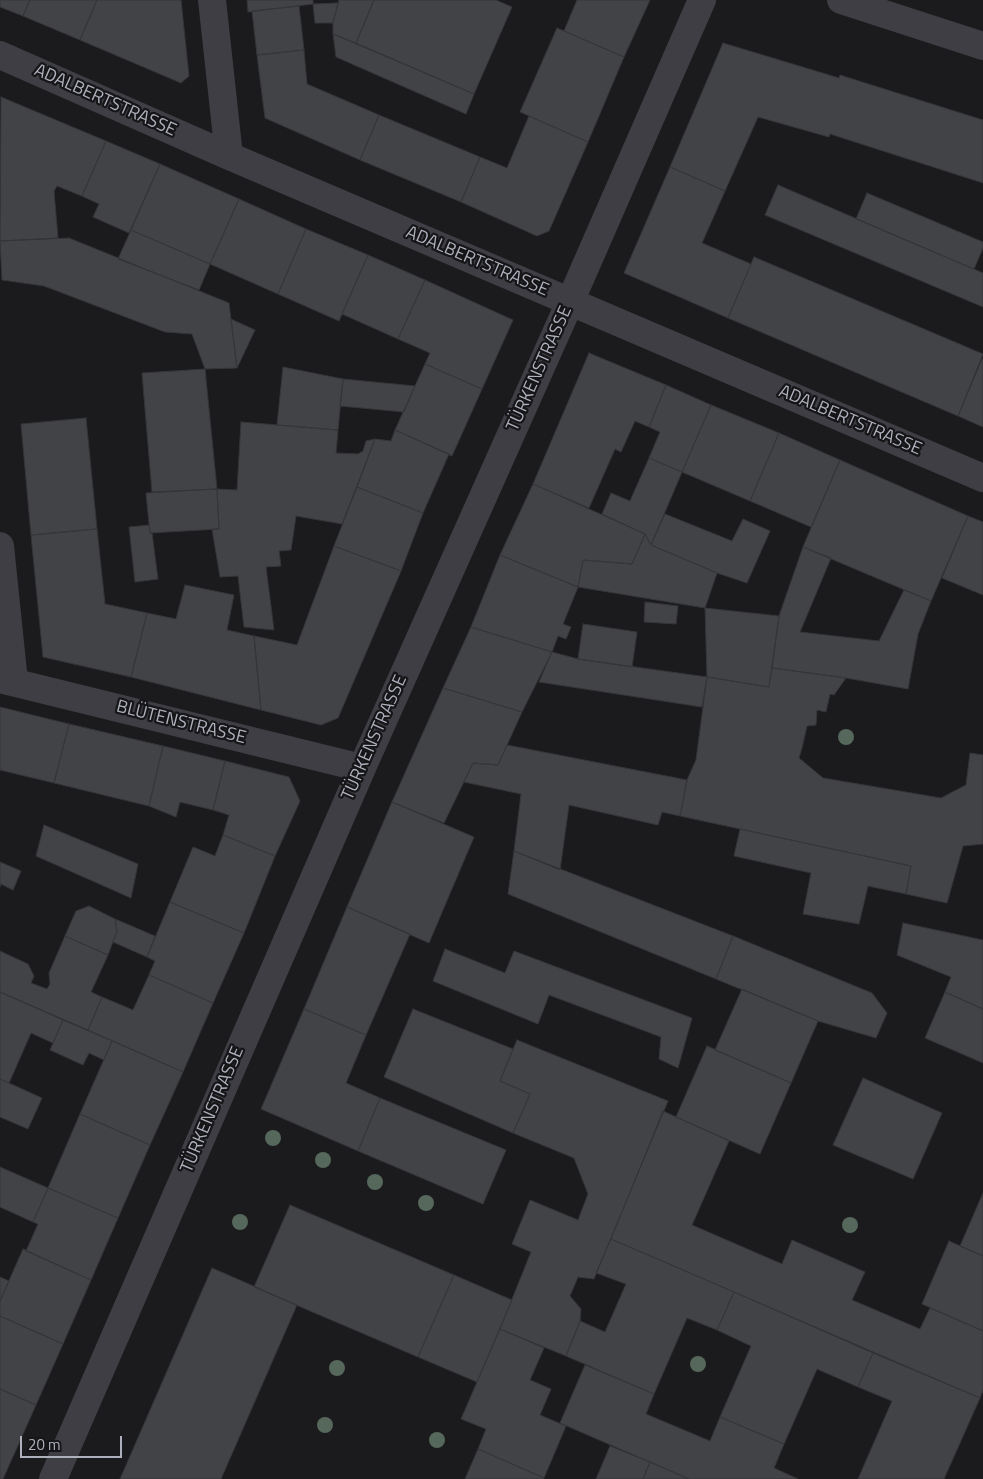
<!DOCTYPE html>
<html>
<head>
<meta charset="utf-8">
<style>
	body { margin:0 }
	#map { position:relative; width:983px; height:1479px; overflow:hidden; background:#1b1b1d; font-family:"Titillium Web",sans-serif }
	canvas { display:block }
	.scale { position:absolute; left:20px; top:1436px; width:102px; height:22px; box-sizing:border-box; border:2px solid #aeb0bc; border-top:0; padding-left:6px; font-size:15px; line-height:18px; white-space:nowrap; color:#aeb0bc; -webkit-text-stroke:4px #161618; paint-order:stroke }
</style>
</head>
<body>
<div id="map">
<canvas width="983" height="1479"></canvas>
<div class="scale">20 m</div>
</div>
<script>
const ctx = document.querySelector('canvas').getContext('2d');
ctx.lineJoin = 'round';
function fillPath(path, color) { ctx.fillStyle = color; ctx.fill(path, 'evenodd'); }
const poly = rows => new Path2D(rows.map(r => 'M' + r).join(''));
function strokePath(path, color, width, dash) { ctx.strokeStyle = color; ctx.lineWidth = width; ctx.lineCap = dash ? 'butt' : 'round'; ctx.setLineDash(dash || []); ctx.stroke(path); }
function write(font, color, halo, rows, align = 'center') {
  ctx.font = font + ' "Titillium Web",sans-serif'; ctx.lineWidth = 4.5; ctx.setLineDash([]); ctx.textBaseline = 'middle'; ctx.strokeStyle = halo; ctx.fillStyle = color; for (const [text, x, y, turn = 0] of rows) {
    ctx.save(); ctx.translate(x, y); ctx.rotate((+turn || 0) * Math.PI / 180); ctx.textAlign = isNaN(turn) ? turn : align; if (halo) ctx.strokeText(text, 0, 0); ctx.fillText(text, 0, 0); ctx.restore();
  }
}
const building = poly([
	[0,0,30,0,23,16,0,7,0,0],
	[30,0,97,0,80,40,23,16,30,0],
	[97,0,181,0,189,76,181,83,80,40,97,0],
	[247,0,313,0,313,4,248,12,247,0],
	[339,0,374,0,356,43,333,34,333,23,339,0],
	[374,0,496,0,512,7,474,94,356,43,374,0],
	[577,0,650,0,624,57,564,31,577,0],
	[338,3,333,23,315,23,313,4,338,3],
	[299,6,304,50,257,55,252,11,299,6],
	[557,28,624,57,588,142,520,112,557,28],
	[333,34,474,94,466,114,336,57,333,34],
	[723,43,839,78,840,75,983,120,983,183,830,134,829,137,758,117,725,191,670,167,723,43],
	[304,50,307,84,379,115,360,160,265,118,257,55,304,50],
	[1,97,106,141,82,196,57,186,54,191,58,238,0,241,1,97],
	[379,115,480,157,461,202,360,160,379,115],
	[529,116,588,142,549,231,537,236,461,202,480,157,507,168,529,116],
	[106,141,160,164,129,233,93,217,99,204,82,196,106,141],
	[160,164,239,199,210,264,131,230,160,164],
	[670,167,725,191,702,243,751,264,728,318,624,273,670,167],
	[778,185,983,273,983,307,765,215,778,185],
	[867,193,983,242,983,248,974,269,856,219,867,193],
	[239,199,306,229,278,294,210,264,239,199],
	[306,229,368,255,339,321,278,294,306,229],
	[131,230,210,264,199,290,118,259,131,230],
	[69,238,229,303,237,368,205,369,192,334,165,332,44,286,2,280,0,241,69,238],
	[368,255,425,280,398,339,342,314,368,255],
	[754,257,983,354,958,416,728,318,754,257],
	[425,280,513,320,482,389,425,364,430,353,398,339,425,280],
	[231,319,255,330,237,368,231,319],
	[589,353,666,385,649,427,635,421,621,452,615,449,589,508,533,484,589,353],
	[982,359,983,360,983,427,958,416,982,359],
	[425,364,482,389,452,456,395,430,425,364],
	[283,367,343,379,338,430,277,425,283,367],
	[205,369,217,489,152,492,142,373,205,369],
	[343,379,415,386,404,412,340,406,343,379],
	[666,385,711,405,682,472,649,458,660,432,649,427,666,385],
	[711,405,779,433,750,501,682,472,711,405],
	[86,418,97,529,31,535,21,424,86,418],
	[241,422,338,430,336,453,358,454,363,451,366,441,375,439,342,524,296,516,291,550,279,551,281,566,266,567,274,630,244,627,238,576,220,577,212,529,219,529,217,489,237,490,241,422],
	[395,430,449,454,423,513,357,487,375,439,391,441,395,430],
	[779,433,840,460,811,527,750,501,779,433],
	[649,458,682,472,651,545,645,534,602,514,611,493,630,501,649,458],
	[840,460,968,516,931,601,803,547,840,460],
	[533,484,645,534,632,564,583,560,578,587,500,555,533,484],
	[357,487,423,513,401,571,334,546,357,487],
	[217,489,219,529,150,533,146,493,217,489],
	[665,514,732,541,743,519,770,531,747,583,717,573,651,545,665,514],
	[968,516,983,522,983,595,942,578,968,516],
	[149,525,150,533,152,533,158,579,135,582,129,527,149,525],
	[97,529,105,604,147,613,131,677,43,657,31,535,97,529],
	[645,534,651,545,717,573,705,608,578,587,583,560,632,564,645,534],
	[334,546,401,571,338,718,321,725,261,710,254,636,297,645,334,546],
	[803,547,831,558,800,632,879,641,904,590,931,601,918,634,908,689,846,678,772,668,779,616,803,547],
	[500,555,578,587,563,624,571,627,566,639,558,636,552,652,471,627,500,555],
	[185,585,234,595,227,630,254,636,261,710,131,677,147,613,176,619,185,585],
	[645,602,678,606,676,624,644,622,645,602],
	[705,608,779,616,769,687,707,677,705,608],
	[583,624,637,632,632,667,578,659,583,624],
	[471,627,552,652,522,712,443,688,471,627],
	[552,652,578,659,707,677,702,707,539,682,552,652],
	[772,668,846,678,834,695,830,694,826,712,817,710,816,725,807,726,802,748,799,758,823,778,941,798,966,785,970,753,983,755,983,844,963,846,947,903,906,894,911,866,680,816,687,780,696,760,707,677,769,687,772,668],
	[443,688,522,712,498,765,473,763,444,823,392,802,443,688],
	[0,707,69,724,54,783,0,770,0,707],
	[69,724,163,746,149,806,54,783,69,724],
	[507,745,687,780,680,816,662,812,658,825,569,805,560,870,514,851,521,794,464,782,473,763,498,765,507,745],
	[163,746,225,761,213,810,180,802,176,817,149,806,163,746],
	[225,761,289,777,300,801,275,856,223,835,229,815,213,810,225,761],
	[392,802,474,837,429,943,347,907,392,802],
	[44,825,138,864,131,898,36,856,44,825],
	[740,829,911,866,906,894,868,886,859,924,803,914,811,873,734,856,740,829],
	[223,835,275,856,244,933,170,902,193,847,215,856,223,835],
	[514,851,733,936,716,979,508,894,514,851],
	[0,862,21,871,13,890,1,884,0,887,0,862],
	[170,902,244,933,213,1003,149,975,155,961,147,957,170,902],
	[89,906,115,919,117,931,108,955,65,936,76,911,89,906],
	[347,907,410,934,366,1035,304,1009,347,907],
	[115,919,155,936,147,957,113,942,117,931,115,919],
	[903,923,983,940,983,1009,945,992,951,977,897,955,903,923],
	[65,936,108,955,91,992,102,997,88,1030,0,992,0,951,28,964,34,976,31,983,47,989,50,984,49,973,65,936],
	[733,936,872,993,887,1013,876,1038,818,1021,716,979,733,936],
	[445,949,505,973,514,951,692,1018,678,1068,659,1059,661,1037,549,995,538,1024,433,981,445,949],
	[149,975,213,1003,183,1072,88,1030,102,997,133,1010,149,975],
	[742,989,818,1021,791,1083,715,1050,742,989],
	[0,992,63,1020,53,1043,31,1033,9,1083,0,1079,0,992],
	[945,992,983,1009,983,1063,925,1038,945,992],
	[304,1009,366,1035,346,1083,380,1098,358,1151,261,1109,304,1009],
	[413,1009,513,1049,500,1081,530,1094,513,1133,384,1077,413,1009],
	[63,1020,112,1041,104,1060,89,1053,83,1065,50,1050,63,1020],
	[517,1040,668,1101,594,1279,578,1277,570,1296,581,1309,580,1321,566,1356,500,1329,531,1252,512,1244,530,1200,578,1220,588,1194,574,1158,513,1133,530,1094,500,1081,517,1040],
	[112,1041,183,1072,150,1145,80,1114,112,1041],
	[707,1046,791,1083,760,1154,676,1117,707,1046],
	[863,1078,942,1113,913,1179,833,1145,863,1078],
	[0,1079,42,1098,28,1129,0,1117,0,1079],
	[380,1098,506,1150,483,1204,358,1151,380,1098],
	[663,1111,729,1141,692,1225,782,1264,792,1240,865,1272,852,1300,920,1329,930,1308,983,1331,983,1390,980,1398,611,1239,663,1111],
	[80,1114,150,1145,118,1218,48,1188,80,1114],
	[0,1167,48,1188,33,1222,0,1207,0,1167],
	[48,1188,118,1218,91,1280,26,1251,38,1224,33,1222,48,1188],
	[983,1193,983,1256,960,1246,983,1193],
	[290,1205,454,1275,418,1357,254,1287,290,1205],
	[611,1239,734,1292,717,1330,687,1318,654,1394,566,1356,580,1321,605,1332,626,1284,596,1273,611,1239],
	[949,1241,983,1256,983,1331,922,1304,949,1241],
	[23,1249,91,1280,63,1344,0,1316,0,1301,23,1249],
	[212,1268,297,1305,221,1479,120,1479,212,1268],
	[454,1275,512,1300,477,1382,418,1357,454,1275],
	[0,1277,9,1281,0,1301,0,1277],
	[734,1292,873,1353,858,1387,817,1369,784,1444,720,1417,751,1346,717,1330,734,1292],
	[0,1316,63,1344,36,1405,0,1389,0,1316],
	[500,1329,544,1348,530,1380,551,1389,540,1415,566,1426,544,1478,478,1449,486,1429,461,1419,500,1329],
	[873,1353,980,1398,944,1479,858,1479,892,1401,858,1387,873,1353],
	[585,1365,654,1394,646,1414,710,1441,720,1417,784,1444,774,1468,798,1479,689,1479,560,1423,585,1365],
	[0,1389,36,1405,3,1479,0,1479,0,1389],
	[610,1446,650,1462,643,1479,596,1479,610,1446],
	[478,1449,544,1478,543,1479,465,1479,478,1449],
	[650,1462,689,1479,643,1479,650,1462]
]);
const street = poly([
	[212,0,229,156],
	[841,0,983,46],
	[0,55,229,156,983,478],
	[0,546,14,682],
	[0,679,362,768],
	[53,1479,362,768,570,302,702,0]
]);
const trees = [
	[846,737],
	[273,1138],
	[323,1160],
	[375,1182],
	[426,1203],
	[240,1222],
	[850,1225],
	[698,1364],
	[337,1368],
	[325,1425],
	[437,1440]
];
const streetNames = [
	["ADALBERTSTRASSE",105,101,24],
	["ADALBERTSTRASSE",477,262,23],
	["TÜRKENSTRASSE",540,369,-66],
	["ADALBERTSTRASSE",850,421,23],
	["BLÜTENSTRASSE",181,723,14],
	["TÜRKENSTRASSE",375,738,-66],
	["TÜRKENSTRASSE",213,1110,-67]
];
fillPath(building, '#424347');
strokePath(building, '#363539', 1);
strokePath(street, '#3e3e44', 28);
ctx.fillStyle = '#56675b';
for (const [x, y] of trees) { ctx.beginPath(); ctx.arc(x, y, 8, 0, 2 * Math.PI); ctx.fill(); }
write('18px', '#aeb0bc', '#161618', streetNames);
</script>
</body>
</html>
